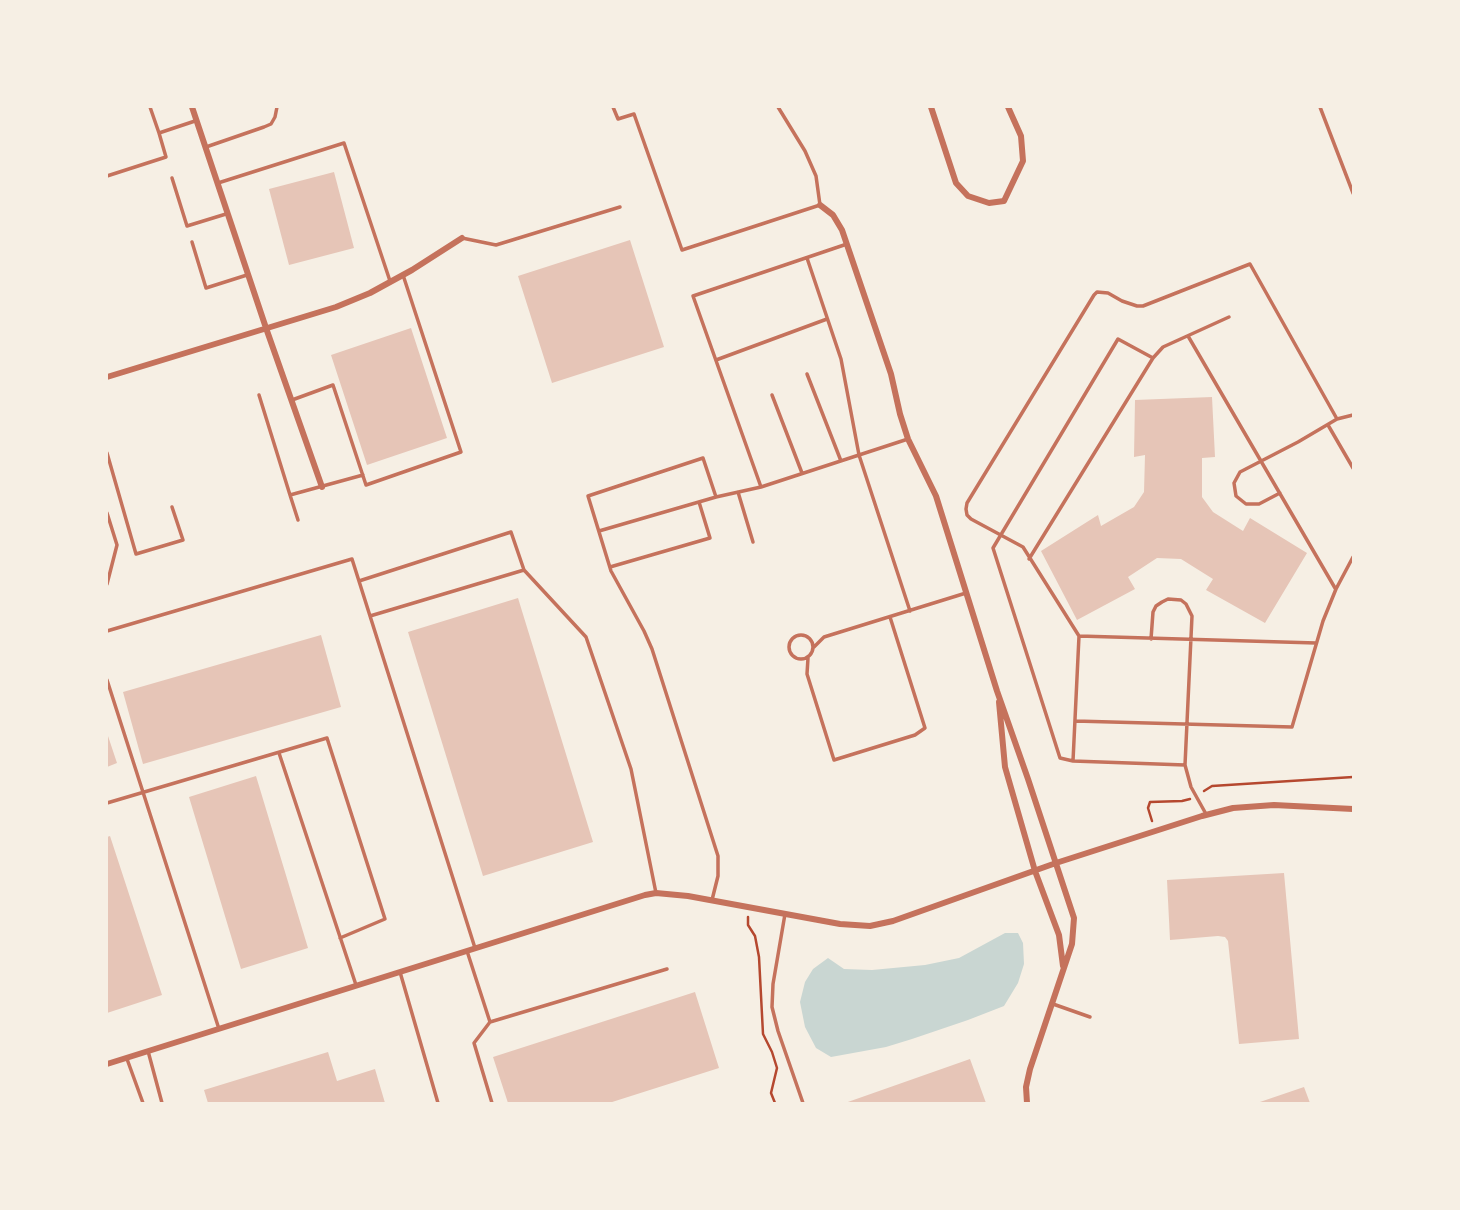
<!DOCTYPE html>
<html>
<head>
<meta charset="utf-8">
<style>
	body { margin:0 }
	#map { position:relative; width:1460px; height:1210px; overflow:hidden; background:#f6efe4; font-family:"Fira Sans Condensed",sans-serif }
	canvas { display:block }
	.frame { position:absolute; inset:0; border:108px solid #f6efe4; pointer-events:none }
</style>
</head>
<body>
<div id="map">
<canvas width="1460" height="1210"></canvas>
<div class="frame"></div>
</div>
<script>
const ctx = document.querySelector('canvas').getContext('2d');
ctx.lineJoin = 'round';
function fillPath(path, color) { ctx.fillStyle = color; ctx.fill(path, 'evenodd'); }
const poly = rows => new Path2D(rows.map(r => 'M' + r).join(''));
function strokePath(path, color, width, dash) { ctx.strokeStyle = color; ctx.lineWidth = width; ctx.lineCap = dash ? 'butt' : 'round'; ctx.setLineDash(dash || []); ctx.stroke(path); }
const water = poly([
	[1005,933,1018,933,1023,943,1024,964,1018,983,1004,1006,968,1020,912,1039,886,1047,831,1057,816,1048,805,1027,800,1002,805,982,813,969,828,958,844,969,872,970,925,965,959,958]
]);
const building = poly([
	[334,172,354,248,289,265,269,189],
	[630,240,664,347,552,383,518,276],
	[411,328,447,438,367,465,331,355],
	[1212,397,1215,457,1202,458,1202,497,1213,512,1243,531,1250,518,1307,553,1265,623,1206,590,1213,579,1181,559,1157,558,1128,577,1135,589,1077,620,1041,551,1098,515,1101,526,1134,507,1144,492,1145,455,1134,457,1135,400],
	[518,598,593,842,483,876,408,632],
	[321,635,341,707,143,764,123,692],
	[107,733,117,763,107,767],
	[256,776,308,948,241,969,189,797],
	[110,836,162,995,107,1013,107,837],
	[1284,873,1299,1039,1239,1044,1228,941,1225,937,1218,936,1170,940,1167,880],
	[695,992,719,1068,609,1103,508,1103,493,1057],
	[328,1052,337,1081,375,1069,385,1103,208,1103,204,1090],
	[970,1059,986,1103,845,1103],
	[1304,1087,1310,1103,1257,1103]
]);
const path = poly([
	[1204,791,1212,786,1353,777],
	[1152,821,1148,808,1150,802,1182,801,1190,799],
	[748,917,748,925,755,936,759,957,763,1034,772,1052,777,1068,771,1093,775,1103]
]);
const service = poly([
	[150,107,159,133],
	[613,107,618,119,634,114,682,250,820,205,816,176,805,151,778,107],
	[1320,107,1353,193],
	[206,147,264,127,271,124,275,117,277,107],
	[107,176,166,157,159,133,195,121],
	[172,178,187,226,226,214],
	[218,183,344,143,390,281],
	[462,238,496,245,620,207],
	[192,242,206,288,247,275],
	[807,258,841,359,859,455,910,611],
	[1188,336,1335,588],
	[1153,358,1163,347,1229,317],
	[716,360,827,319],
	[807,374,841,461],
	[259,395,290,495,363,475],
	[772,395,802,473],
	[292,400,333,385,366,485,461,452,403,275],
	[1328,425,1353,468],
	[107,453,136,554,183,540,172,507],
	[761,487,693,296,847,244],
	[738,492,753,542],
	[1280,493,1259,504,1246,504,1236,496,1234,483,1240,472,1298,442,1337,419,1353,415],
	[290,495,298,520],
	[107,513,117,545,107,584],
	[599,531,716,497,761,487,908,439],
	[1029,559,1153,358,1118,339,993,548,1060,758,1073,761,1185,765],
	[610,567,710,538,699,502],
	[359,581,511,532,524,570,586,637,631,769,656,893],
	[370,616,524,570],
	[107,631,352,559,475,948],
	'789 647a12 12 0 1 1 24 0a12 12 0 1 1-24 0Z',
	[1079,636,1316,643],
	[1151,639,1153,612,1156,606,1162,602,1168,599,1181,600,1186,604,1192,616,1185,765,1191,787,1206,814],
	[814,647,824,637,966,593],
	[808,658,807,674,834,760,915,735,925,728,890,617],
	[107,680,219,1029],
	[1075,721,1292,727,1323,621,1336,589,1353,557],
	[279,753,356,985],
	[1073,761,1079,636,1023,547,971,519,967,515,966,509,967,503,1094,295,1097,292,1108,293,1122,301,1137,306,1143,306,1250,264,1337,419],
	[107,803,327,738,385,919,340,938],
	[712,900,718,876,718,856,652,649,644,631,611,571,588,496,703,458,716,497],
	[785,914,773,984,772,1007,778,1031,803,1103],
	[467,951,490,1022,667,969],
	[400,972,438,1103],
	[1053,1004,1090,1017],
	[490,1022,474,1043,492,1103],
	[148,1051,162,1103],
	[127,1059,143,1103]
]);
const minor = poly([
	[192,107,266,328,322,487],
	[931,107,956,183,968,196,989,203,1004,201,1023,161,1021,136,1008,107],
	[820,205,833,215,842,230,891,374,900,414,908,439,936,496,997,691,1028,779,1074,918,1072,944,1030,1069,1026,1087,1027,1103],
	[107,377,336,307,370,293,412,270,462,238],
	[999,702,1005,767,1035,871,1059,935,1063,966],
	[107,1064,645,895,656,893,688,896,840,924,870,926,893,921,1056,863,1202,816,1233,808,1274,805,1353,809]
]);
fillPath(water, '#c9d6d2');
fillPath(building, '#e6c5b7');
strokePath(path, '#b5482f', 2.5);
strokePath(service, '#c5725c', 3.5);
strokePath(minor, '#c5725c', 6);
</script>
</body>
</html>
